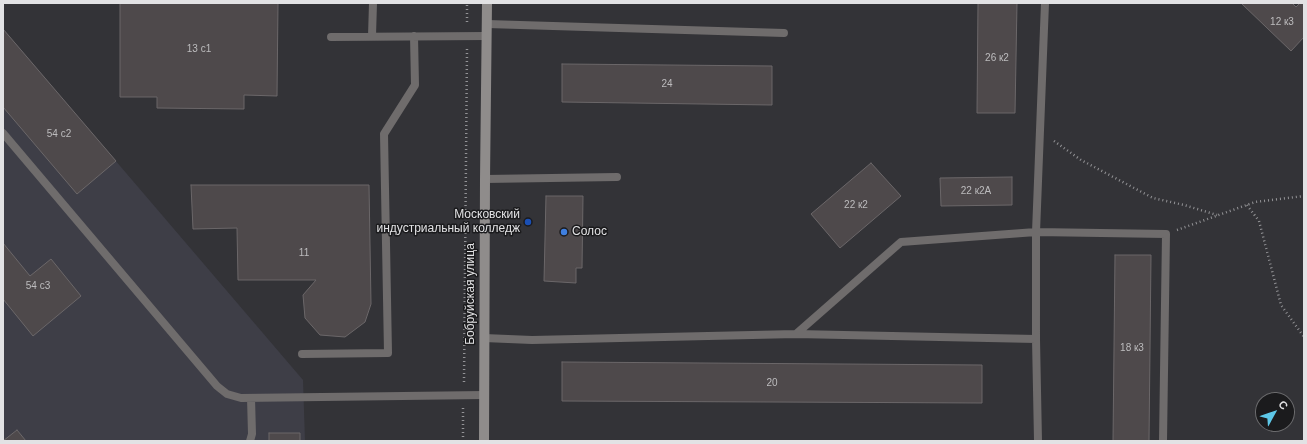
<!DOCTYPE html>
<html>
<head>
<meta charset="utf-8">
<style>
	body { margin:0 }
	#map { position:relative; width:1307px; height:444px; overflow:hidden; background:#333337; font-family:Helvetica,sans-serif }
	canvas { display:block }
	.frame { position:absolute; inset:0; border:4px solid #e2e2e4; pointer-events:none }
	.north { position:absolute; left:1255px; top:392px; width:40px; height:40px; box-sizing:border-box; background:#1b1b1d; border:1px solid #6b6b6d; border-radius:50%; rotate:50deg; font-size:11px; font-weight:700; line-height:16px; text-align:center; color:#e2e2e4 }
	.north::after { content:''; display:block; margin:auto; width:14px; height:18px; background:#5dc7e8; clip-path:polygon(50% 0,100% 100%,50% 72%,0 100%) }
</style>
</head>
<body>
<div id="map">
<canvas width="1307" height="444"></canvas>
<div class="frame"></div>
<div class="north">С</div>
</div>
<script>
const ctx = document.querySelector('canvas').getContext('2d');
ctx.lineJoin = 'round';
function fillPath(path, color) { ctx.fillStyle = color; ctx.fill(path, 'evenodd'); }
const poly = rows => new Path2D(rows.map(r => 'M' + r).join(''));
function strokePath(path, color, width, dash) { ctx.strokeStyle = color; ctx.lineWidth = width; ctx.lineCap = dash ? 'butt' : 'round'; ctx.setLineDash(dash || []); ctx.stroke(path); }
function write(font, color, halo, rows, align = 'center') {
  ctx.font = font + ' Helvetica,sans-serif'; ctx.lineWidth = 3; ctx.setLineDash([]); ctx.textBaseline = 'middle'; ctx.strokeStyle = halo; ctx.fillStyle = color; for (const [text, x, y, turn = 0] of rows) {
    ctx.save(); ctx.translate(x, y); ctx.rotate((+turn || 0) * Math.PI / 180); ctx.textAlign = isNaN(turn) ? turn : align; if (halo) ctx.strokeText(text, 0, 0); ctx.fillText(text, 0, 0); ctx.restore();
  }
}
const built = poly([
	[3,29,303,380,305,441,3,441]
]);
const building = poly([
	[120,3,278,3,277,96,244,95,244,109,157,108,157,97,120,97,120,3],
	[978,3,1017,3,1015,113,977,113,978,3],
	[1241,3,1292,3,1296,7,1300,3,1304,3,1304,37,1291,51,1241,3],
	[3,29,116,161,77,194,3,107,3,29],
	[562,64,772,66,772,105,562,102,562,64],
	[871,163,901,196,840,248,811,214,871,163],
	[1012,177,1012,205,941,206,940,178,1012,177],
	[191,185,369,185,371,304,365,322,345,337,320,335,305,318,303,295,316,280,238,280,237,228,193,229,191,185],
	[546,196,583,196,582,268,576,268,576,283,544,281,546,196],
	[3,243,30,276,51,259,81,296,33,336,3,299,3,243],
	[1115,255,1151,255,1149,441,1113,441,1115,255],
	[562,362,982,365,982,403,562,401,562,362],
	[17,430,26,441,3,441,17,430],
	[269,433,300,433,300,441,269,441,269,433]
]);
const path = poly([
	[467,22,467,3],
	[1054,141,1081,160,1153,198,1184,205,1217,215],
	[1247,205,1259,221,1281,305,1304,337],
	[1177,230,1255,202,1304,196],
	[464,382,467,49],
	[463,441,463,407]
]);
const lane = poly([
	[487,24,784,33],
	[372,36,373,3],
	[331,37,486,36],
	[3,133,217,386,227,394,241,398,484,395],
	[485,179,617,177],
	[796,334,901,242,1036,232,1166,234,1163,441],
	[484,338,532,340,796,334,1036,339],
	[302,354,388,353,384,134,415,85,414,36],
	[250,441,252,434,251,398],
	[1038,441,1036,339,1036,232,1045,3]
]);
const secondary = poly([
	[484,441,485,179,487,3]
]);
const markers = [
	[528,222,4,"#1a4fb4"],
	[564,232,4,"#3f7fe0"]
];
const numberNames = [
	["12 к3",1282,22],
	["13 с1",199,49],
	["26 к2",997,58],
	["24",667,84],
	["54 с2",59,134],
	["22 к2А",976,191],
	["22 к2",856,205],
	["11",304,253],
	["54 с3",38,286],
	["18 к3",1132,348],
	["20",772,383]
];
const poiNames = [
	["Московский",520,215],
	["индустриальный колледж",520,229],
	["Солос",572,232,"left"]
];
const streetNames = [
	["Бобруйская улица",471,294,-90]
];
fillPath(built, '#3e3e47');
fillPath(building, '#4e494b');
strokePath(building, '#6b6769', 1);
strokePath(path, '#939396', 2.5, [1, 3]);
strokePath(lane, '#6f6c6c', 8);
strokePath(secondary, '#8f8c8b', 10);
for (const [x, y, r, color] of markers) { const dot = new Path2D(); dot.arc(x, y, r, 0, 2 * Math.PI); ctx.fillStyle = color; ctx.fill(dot); strokePath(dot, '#1b1b1d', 1.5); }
write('10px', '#bdbcbe', null, numberNames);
write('12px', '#e2e2e4', '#1b1b1d', poiNames, 'right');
write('12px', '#e2e2e4', '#1b1b1d', streetNames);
</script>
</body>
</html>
